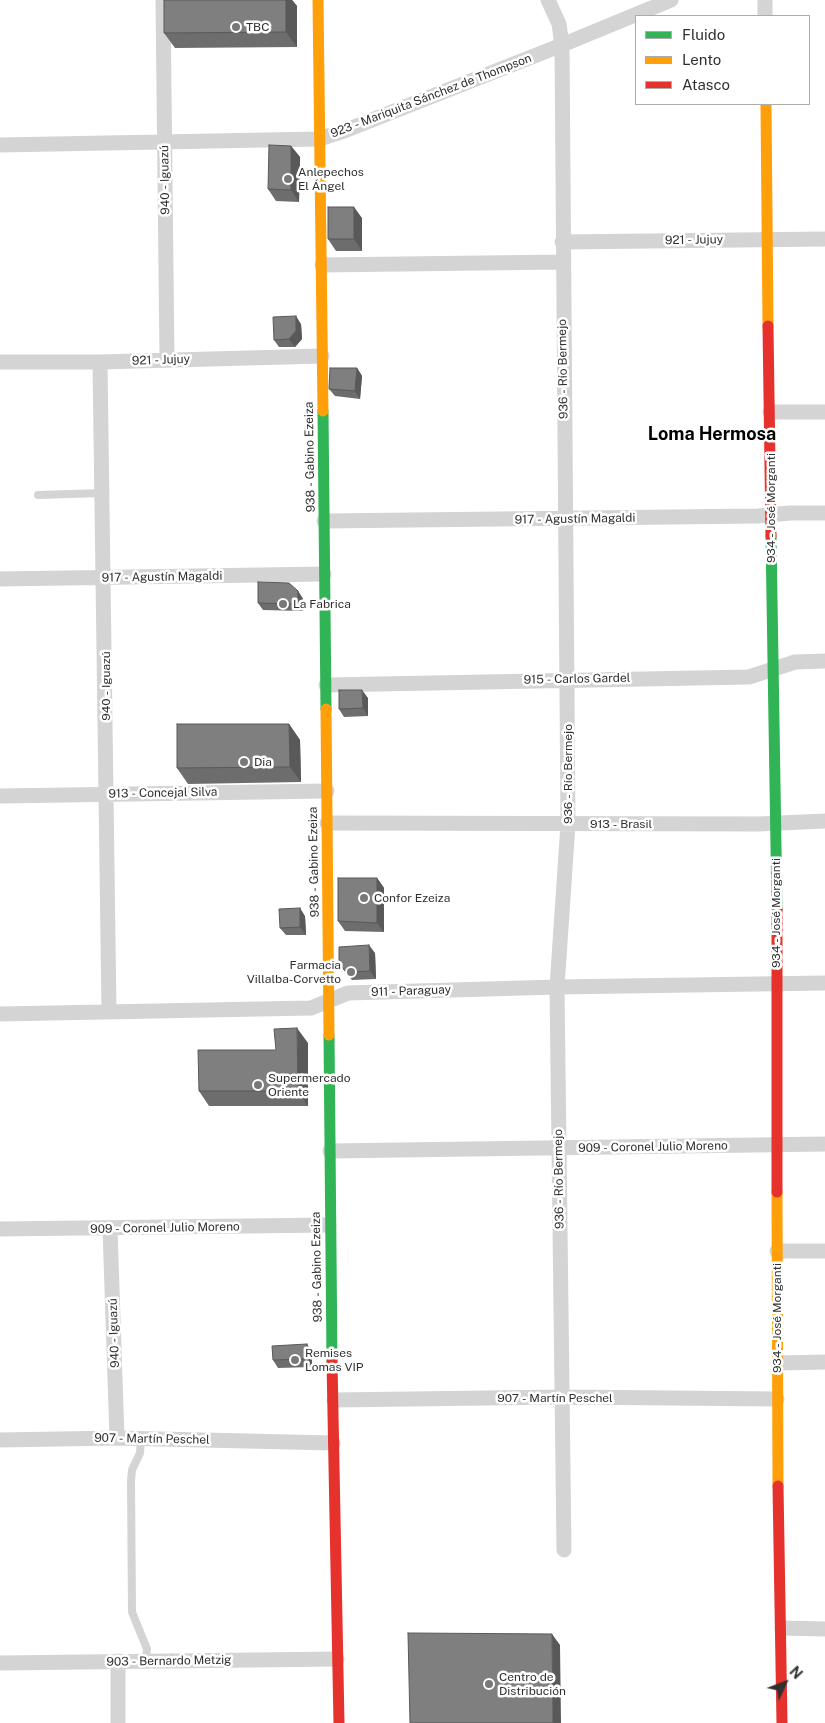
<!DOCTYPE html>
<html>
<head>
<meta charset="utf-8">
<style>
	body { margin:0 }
	#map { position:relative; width:825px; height:1723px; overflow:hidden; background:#fff; font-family:"Public Sans",sans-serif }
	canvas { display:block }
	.legend { position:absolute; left:635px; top:15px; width:175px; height:90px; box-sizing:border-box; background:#fff; border:1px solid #acacac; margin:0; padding:6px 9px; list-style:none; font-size:15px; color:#303030 }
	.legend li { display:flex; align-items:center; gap:10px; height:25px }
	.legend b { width:25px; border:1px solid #acacac }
	.north { position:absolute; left:760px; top:1658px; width:50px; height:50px; -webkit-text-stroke:4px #fff; paint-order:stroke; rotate:47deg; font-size:14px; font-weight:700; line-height:20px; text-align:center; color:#303030 }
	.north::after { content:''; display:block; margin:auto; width:18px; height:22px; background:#303030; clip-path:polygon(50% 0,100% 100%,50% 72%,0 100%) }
</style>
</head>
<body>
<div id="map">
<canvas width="825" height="1723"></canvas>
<ul class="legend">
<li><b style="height:6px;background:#30b455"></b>Fluido</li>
<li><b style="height:6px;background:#ff9f0a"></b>Lento</li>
<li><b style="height:6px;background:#e5322d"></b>Atasco</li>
</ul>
<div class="north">N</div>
</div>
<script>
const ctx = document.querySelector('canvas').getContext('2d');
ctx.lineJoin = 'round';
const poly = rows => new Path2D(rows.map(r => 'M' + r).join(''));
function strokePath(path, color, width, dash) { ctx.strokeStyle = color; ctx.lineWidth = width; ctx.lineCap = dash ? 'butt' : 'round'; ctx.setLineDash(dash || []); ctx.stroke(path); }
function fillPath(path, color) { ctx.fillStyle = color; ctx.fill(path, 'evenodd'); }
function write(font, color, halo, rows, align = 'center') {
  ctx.font = font + ' "Public Sans",sans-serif'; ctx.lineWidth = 5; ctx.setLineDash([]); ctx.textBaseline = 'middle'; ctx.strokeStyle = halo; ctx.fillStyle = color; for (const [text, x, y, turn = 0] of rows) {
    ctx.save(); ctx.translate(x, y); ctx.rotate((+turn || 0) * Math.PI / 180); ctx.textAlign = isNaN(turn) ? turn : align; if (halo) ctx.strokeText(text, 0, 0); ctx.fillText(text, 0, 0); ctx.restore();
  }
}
const lane = poly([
	[38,495,103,493],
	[141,1438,140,1453,132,1470,131,1481,132,1612,147,1649,146,1660]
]);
const street = poly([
	[163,0,167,360],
	[548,0,559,24,562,45,568,824,557,987,564,1550],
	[765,0,765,16],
	[0,145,319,139,344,131,562,45,671,0],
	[562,242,825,239],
	[322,265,562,262],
	[0,362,100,362,322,356],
	[100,362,109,1011],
	[770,412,825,412],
	[324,521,758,516,790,513,825,513],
	[0,579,324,574],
	[326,685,749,677,795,662,825,661],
	[0,796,327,791],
	[327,823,758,824,825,821],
	[0,1014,311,1008,348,993,557,987,825,983],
	[330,1151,825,1144],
	[0,1229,329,1225],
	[110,1229,117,1438],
	[777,1251,825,1251],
	[778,1363,825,1362],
	[334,1400,562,1397,777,1399],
	[0,1440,117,1438,333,1443],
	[782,1628,825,1629],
	[118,1661,118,1723],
	[0,1663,337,1659]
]);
const fast = poly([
	[323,411,326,709],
	[771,536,777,909],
	[329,1035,332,1362]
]);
const slow = poly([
	[318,0,323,411],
	[766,104,768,326],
	[326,709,329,1035],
	[777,1192,778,1486]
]);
const jam = poly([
	[768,326,771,536],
	[777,909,777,1192],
	[332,1362,339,1723],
	[778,1486,782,1723]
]);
const wall = poly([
	[164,0,292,0,297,6,297,47,175,48,164,33],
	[291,146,300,157,299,202,276,201,268,189],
	[362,218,362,251,336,251,328,239],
	[301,324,302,339,295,347,279,347,274,340],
	[357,368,362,376,360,399,335,396,329,389],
	[298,591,303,599,303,611,263,610,258,603],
	[368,698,368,716,344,717,339,709],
	[289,724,300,740,301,782,188,784,177,768],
	[377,878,384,888,384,932,345,931,338,921],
	[305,916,306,935,286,935,280,928],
	[375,953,376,979,352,980,339,964],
	[308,1043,308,1106,209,1106,199,1091],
	[307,1344,312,1352,312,1367,278,1368,273,1360]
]);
const shadedWall = poly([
	[286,0,292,0,297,6,297,47,286,32],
	[291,146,300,157,299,202,291,190],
	[354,207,362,218,362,251,354,239],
	[296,316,301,324,302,339,295,347,289,339],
	[357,368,362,376,360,399,355,391],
	[298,591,303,599,303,611,298,604],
	[362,690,368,698,368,716,363,708],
	[289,724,300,740,301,782,290,767],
	[377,878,384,888,384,932,377,923],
	[300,908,305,916,306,935,300,927],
	[369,945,375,953,376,979,370,971],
	[297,1028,308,1043,308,1106,298,1091],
	[307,1344,312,1352,312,1367,306,1359],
	[552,1634,560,1645,561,1723,553,1723]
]);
const building = poly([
	[164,0,286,0,286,32,164,33,164,0],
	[269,145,291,146,291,190,268,189,269,145],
	[328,207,354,207,354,239,328,239,328,207],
	[296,316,296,331,289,339,274,340,273,317,296,316],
	[330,368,357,368,355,391,329,389,330,368],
	[258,582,289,583,298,591,298,604,258,603,258,582],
	[339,690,362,690,363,708,339,709,339,690],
	[177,724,289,724,290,767,177,768,177,724],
	[338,878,377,878,377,923,338,921,338,878],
	[300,908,300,927,280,928,279,909,300,908],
	[369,945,370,971,346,972,339,964,339,947,369,945],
	[297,1028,298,1091,199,1091,198,1050,276,1050,274,1029,297,1028],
	[307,1344,306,1359,273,1360,272,1346,307,1344],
	[408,1633,552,1634,553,1723,410,1723,408,1633]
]);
const markers = [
	[236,27,5,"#787878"],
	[288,179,5,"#787878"],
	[283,604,5,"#787878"],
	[244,762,5,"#787878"],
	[364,898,5,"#787878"],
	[351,972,5,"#787878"],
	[258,1085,5,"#787878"],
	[295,1360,5,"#787878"],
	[489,1684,5,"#787878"]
];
const poiNames = [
	["TBC",246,27],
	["Anlepechos",298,172],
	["El Ángel",298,186],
	["La Fabrica",293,604],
	["Dia",254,762],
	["Confor Ezeiza",374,898],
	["Farmacia",341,965,"right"],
	["Villalba-Corvetto",341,979,"right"],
	["Supermercado",268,1078],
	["Oriente",268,1092],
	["Remises",305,1353],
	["Lomas VIP",305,1367],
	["Centro de",499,1677],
	["Distribución",499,1691]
];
const streetNames = [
	["923 - Mariquita Sánchez de Thompson",431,96,-21],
	["940 - Iguazú",165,180,-91],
	["921 - Jujuy",694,240,-1],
	["921 - Jujuy",161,360,-2],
	["936 - Río Bermejo",563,369,-91],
	["938 - Gabino Ezeiza",310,457,-91],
	["934 - José Morganti",771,508,-90],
	["917 - Agustín Magaldi",575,519,-1],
	["917 - Agustín Magaldi",162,577,-1],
	["915 - Carlos Gardel",577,679,-1],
	["940 - Iguazú",106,686,-90],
	["936 - Río Bermejo",568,774,-90],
	["913 - Concejal Silva",163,793,-1],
	["913 - Brasil",621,824],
	["938 - Gabino Ezeiza",314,862,-91],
	["934 - José Morganti",776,913,-90],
	["911 - Paraguay",411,991,-2],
	["909 - Coronel Julio Moreno",653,1147,-1],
	["936 - Río Bermejo",559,1179,-91],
	["909 - Coronel Julio Moreno",165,1228,-1],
	["938 - Gabino Ezeiza",317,1267,-91],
	["934 - José Morganti",777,1318,-90],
	["940 - Iguazú",114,1333,-92],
	["907 - Martín Peschel",555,1398],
	["907 - Martín Peschel",152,1439,1],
	["903 - Bernardo Metzig",169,1661,-1]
];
const districtNames = [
	["Loma Hermosa",712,434]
];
strokePath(lane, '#d4d4d4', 8);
strokePath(street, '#d4d4d4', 15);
strokePath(fast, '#30b455', 11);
strokePath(slow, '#ff9f0a', 11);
strokePath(jam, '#e5322d', 11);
fillPath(wall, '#6d6d6d');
fillPath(shadedWall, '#595959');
fillPath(building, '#7f7f7f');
strokePath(building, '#595959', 1);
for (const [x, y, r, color] of markers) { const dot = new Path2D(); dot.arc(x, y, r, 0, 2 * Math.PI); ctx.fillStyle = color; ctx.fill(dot); strokePath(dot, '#fff', 2); }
write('12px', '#303030', '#fff', poiNames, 'left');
write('12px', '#303030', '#fff', streetNames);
write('bold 18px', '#000', '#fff', districtNames);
</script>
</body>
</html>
